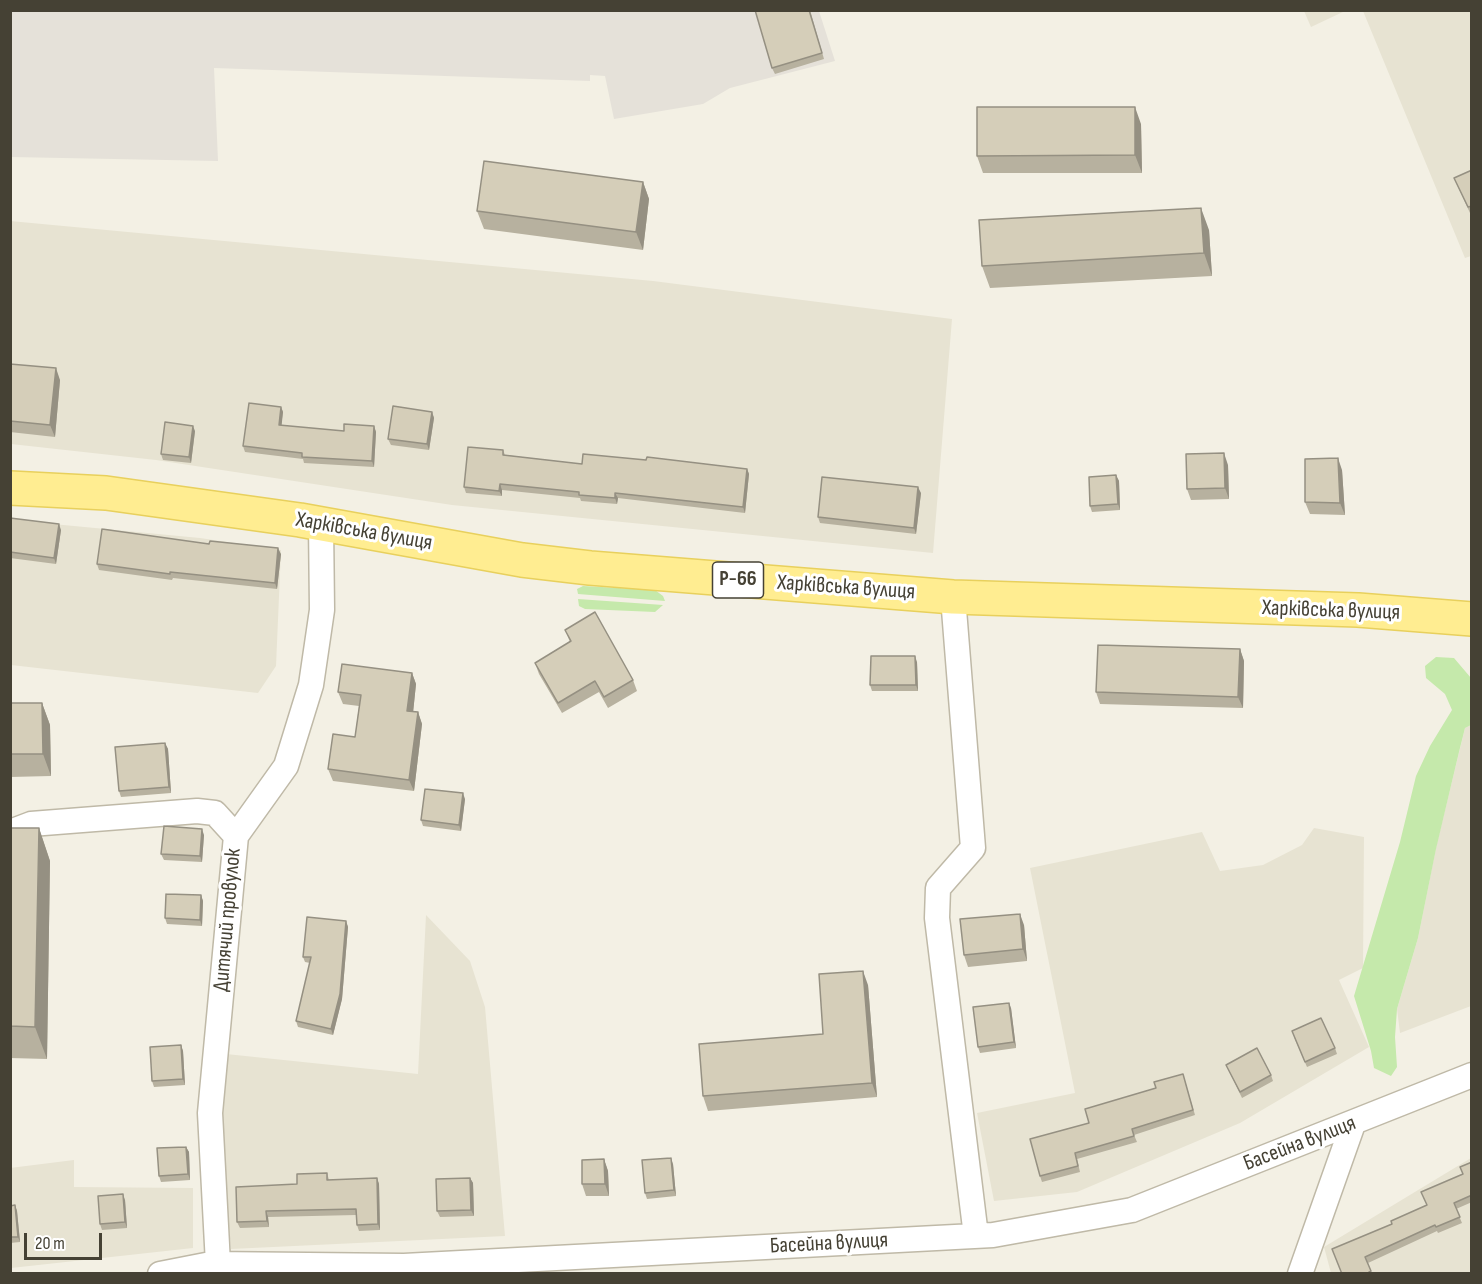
<!DOCTYPE html>
<html>
<head>
<meta charset="utf-8">
<style>
	body { margin:0 }
	#map { position:relative; width:1482px; height:1284px; overflow:hidden; background:#f3f0e4; font-family:"Sofia Sans Condensed",sans-serif }
	canvas { display:block }
	.frame { position:absolute; inset:0; border:12px solid #454134; pointer-events:none }
	.scale { position:absolute; left:24px; top:1233px; width:78px; height:27px; box-sizing:border-box; border:3px solid #454134; border-top:0; padding-left:8px; font-size:18px; line-height:21px; white-space:nowrap; color:#454134; -webkit-text-stroke:4px #fff; paint-order:stroke }
</style>
</head>
<body>
<div id="map">
<canvas width="1482" height="1284"></canvas>
<div class="frame"></div>
<div class="scale">20 m</div>
</div>
<script>
const ctx = document.querySelector('canvas').getContext('2d');
ctx.lineJoin = 'round';
function fillPath(path, color) { ctx.fillStyle = color; ctx.fill(path, 'evenodd'); }
const poly = rows => new Path2D(rows.map(r => 'M' + r).join(''));
function strokePath(path, color, width, dash) { ctx.strokeStyle = color; ctx.lineWidth = width; ctx.lineCap = dash ? 'butt' : 'round'; ctx.setLineDash(dash || []); ctx.stroke(path); }
function write(font, color, halo, rows, align = 'center') {
  ctx.font = font + ' "Sofia Sans Condensed",sans-serif'; ctx.lineWidth = 6; ctx.setLineDash([]); ctx.textBaseline = 'middle'; ctx.strokeStyle = halo; ctx.fillStyle = color; for (const [text, x, y, turn = 0] of rows) {
    ctx.save(); ctx.translate(x, y); ctx.rotate((+turn || 0) * Math.PI / 180); ctx.textAlign = isNaN(turn) ? turn : align; if (halo) ctx.strokeText(text, 0, 0); ctx.fillText(text, 0, 0); ctx.restore();
  }
}
const residential = poly([
	[1304,11,1345,11,1311,27],
	[1363,11,1471,11,1471,256,1465,258],
	[10,221,653,281,952,319,933,553,452,505,156,460,11,444],
	[11,520,200,538,281,550,276,666,258,693,11,665],
	[1471,725,1471,1006,1400,1033,1397,1009,1418,938,1437,843,1465,728],
	[1314,828,1364,837,1363,968,1339,980,1369,1047,1240,1123,1077,1192,994,1201,977,1113,1075,1093,1030,868,1202,832,1220,871,1263,865,1302,845],
	[426,915,470,961,485,1007,505,1236,231,1249,219,1118,226,1054,418,1074],
	[1471,1158,1471,1273,1331,1273,1324,1247],
	[74,1160,74,1187,193,1188,193,1248,11,1268,10,1168]
]);
const industrial = poly([
	[11,11,819,11,835,61,730,88,703,104,614,119,605,76,590,75,590,81,214,68,218,161,11,157]
]);
const green = poly([
	[583,586,655,590,663,596,665,601,578,594,577,589],
	[578,599,663,605,655,612,585,609,579,606],
	[1436,657,1454,658,1471,678,1471,725,1465,728,1459,752,1436,849,1418,938,1397,1009,1395,1037,1397,1067,1391,1076,1374,1068,1371,1051,1354,996,1400,842,1416,776,1430,746,1452,710,1445,694,1426,678,1425,666]
]);
const street = poly([
	[953,597,973,848,938,888,937,918,976,1236],
	[10,832,31,824,197,811,215,813,236,836],
	[218,1264,210,1113,236,836,286,766,311,685,322,610,321,524],
	[160,1274,211,1264,404,1266,993,1235,1132,1210,1472,1075],
	[1300,1274,1353,1124]
]);
const primary = poly([
	[10,488,106,493,300,520,522,560,590,568,953,597,1358,610,1472,619]
]);
const wall = poly([
	[810,10,824,59,775,74,772,68],
	[1141,124,1142,173,983,173,977,156],
	[1472,170,1472,213,1470,213,1454,178],
	[643,182,649,199,643,250,484,229,477,211],
	[1209,230,1212,276,990,288,982,266],
	[10,364,60,380,55,437,10,432],
	[281,407,283,412,281,426,344,431,374,426,376,432,374,467,304,463,303,459,245,452,243,446],
	[432,412,434,418,429,450,391,445,388,439],
	[195,431,191,463,163,460,161,454],
	[503,450,505,455,582,464,747,469,749,474,745,513,618,498,617,504,581,501,580,498,502,490,502,496,466,493,464,487],
	[1228,465,1229,499,1191,500,1187,489],
	[1342,470,1345,515,1310,514,1305,502],
	[1116,475,1119,481,1120,510,1092,512,1090,506],
	[921,493,916,534,820,523,818,517],
	[10,518,61,530,56,564,10,558],
	[281,554,277,589,173,578,172,580,99,570,97,564],
	[565,630,633,680,637,691,608,708,599,692,562,713,539,674,535,663,570,642],
	[1240,649,1244,661,1243,708,1100,704,1096,692],
	[917,662,918,691,872,691,870,685],
	[412,673,416,684,413,712,418,712,422,724,414,791,333,781,328,769,355,737,359,706,343,704,338,692],
	[10,703,42,703,50,725,51,776,10,777],
	[165,743,168,749,171,793,121,797,119,791],
	[465,799,461,831,423,826,421,820],
	[10,828,39,828,50,861,47,1059,10,1058],
	[204,835,202,862,164,860,161,854],
	[201,895,203,901,202,926,167,924,165,918],
	[346,921,348,927,342,999,333,1035,298,1027,296,1021,310,963,305,962,303,957],
	[1024,925,1027,961,968,967,964,955],
	[868,985,877,1097,708,1111,703,1096,823,1034],
	[1011,1008,1016,1048,980,1053,978,1047],
	[1294,1037,1335,1048,1337,1054,1307,1067],
	[181,1045,183,1051,185,1085,154,1087,152,1081],
	[1226,1065,1271,1075,1273,1081,1242,1098],
	[1183,1074,1195,1115,1134,1135,1137,1142,1077,1159,1080,1172,1042,1182,1040,1176,1156,1088],
	[186,1147,189,1152,190,1180,161,1182,159,1176],
	[604,1159,608,1171,609,1196,586,1196,582,1184],
	[1472,1162,1472,1202,1456,1209,1462,1223,1438,1233,1437,1231,1368,1263,1372,1274,1341,1274,1392,1224,1426,1205,1463,1174,1460,1167],
	[673,1164,676,1196,647,1199,645,1193],
	[327,1173,329,1180,377,1178,379,1184,380,1230,359,1231,357,1225,356,1215,268,1217,269,1227,240,1228,237,1222,297,1184],
	[470,1178,473,1183,474,1216,440,1217,437,1211],
	[125,1200,127,1228,102,1230,100,1224],
	[15,1205,17,1211,20,1242,10,1243,10,1206]
]);
const shadedWall = poly([
	[1135,107,1141,124,1142,173,1135,155],
	[643,182,649,199,643,250,636,232],
	[1201,208,1209,230,1212,276,1204,253],
	[56,368,60,380,55,437,50,425],
	[281,407,283,412,281,431,279,425],
	[432,412,434,418,429,450,427,444],
	[193,426,195,431,191,463,189,457],
	[374,426,376,432,374,467,372,461],
	[1224,453,1228,465,1229,499,1225,488],
	[1338,458,1342,470,1345,515,1340,503],
	[747,469,749,474,745,513,743,507],
	[1116,475,1119,481,1120,510,1118,504],
	[500,484,502,490,502,496,499,491],
	[918,487,921,493,916,534,914,528],
	[615,493,618,498,617,504,615,498],
	[59,524,61,530,56,564,54,558],
	[278,548,281,554,277,589,275,583],
	[1240,649,1244,661,1243,708,1238,697],
	[915,656,917,662,918,691,916,685],
	[412,673,416,684,412,723,407,711],
	[42,703,50,725,51,776,43,754],
	[418,712,422,724,414,791,409,780],
	[165,743,168,749,171,793,169,787],
	[463,793,465,799,461,831,459,825],
	[39,828,50,861,47,1059,35,1027],
	[202,829,204,835,202,862,200,856],
	[201,895,203,901,202,926,200,920],
	[1020,914,1024,925,1027,961,1023,949],
	[346,921,348,927,342,999,333,1035,331,1029],
	[863,971,868,985,877,1097,872,1083],
	[1009,1003,1011,1008,1016,1048,1014,1042],
	[181,1045,183,1051,185,1085,183,1079],
	[186,1147,189,1152,190,1180,188,1174],
	[671,1158,673,1164,676,1196,674,1190],
	[604,1159,608,1171,609,1196,605,1184],
	[377,1178,379,1184,380,1230,378,1224],
	[470,1178,473,1183,474,1216,471,1210],
	[123,1194,125,1200,127,1228,125,1222],
	[15,1205,17,1211,20,1242,18,1237],
	[266,1211,268,1217,269,1227,267,1221]
]);
const building = poly([
	[755,10,809,10,822,53,772,68,755,10],
	[977,107,1135,107,1135,155,977,156,977,107],
	[484,161,643,182,636,232,477,211,484,161],
	[1472,170,1472,206,1468,207,1454,178,1472,170],
	[1201,208,1204,253,982,266,979,220,1201,208],
	[10,364,56,368,50,425,10,421,10,364],
	[249,403,281,407,279,425,344,431,344,424,374,426,372,461,302,457,302,453,243,446,249,403],
	[393,406,432,412,427,444,388,439,393,406],
	[165,422,193,426,189,457,161,454,165,422],
	[468,447,503,450,503,455,582,464,583,454,646,460,647,457,747,469,743,507,615,493,615,498,579,495,579,492,500,484,499,491,464,487,468,447],
	[1224,453,1225,488,1187,489,1186,454,1224,453],
	[1338,458,1340,503,1305,502,1305,459,1338,458],
	[1116,475,1118,504,1090,506,1089,477,1116,475],
	[822,477,918,487,914,528,818,517,822,477],
	[10,518,59,524,54,558,10,552,10,518],
	[102,529,209,544,210,541,278,548,275,583,170,572,170,574,97,564,102,529],
	[595,612,633,680,604,697,595,681,558,703,535,663,571,641,565,630,595,612],
	[1098,645,1240,649,1238,697,1096,692,1098,645],
	[871,656,915,656,916,685,870,685,871,656],
	[342,664,412,673,407,711,418,712,409,780,328,769,333,734,355,737,361,695,338,692,342,664],
	[10,703,42,703,43,754,10,754,10,703],
	[165,743,169,787,119,791,115,747,165,743],
	[425,789,463,793,459,825,421,820,425,789],
	[164,826,202,829,200,856,161,854,164,826],
	[10,828,39,828,35,1027,10,1026,10,828],
	[166,894,201,895,200,920,165,918,166,894],
	[1020,914,1023,949,964,955,960,919,1020,914],
	[307,917,346,921,340,994,331,1029,296,1021,311,957,303,957,307,917],
	[863,971,872,1083,703,1096,699,1044,823,1034,819,974,863,971],
	[1009,1003,1014,1042,978,1047,973,1007,1009,1003],
	[1321,1018,1335,1048,1305,1062,1292,1031,1321,1018],
	[181,1045,183,1079,152,1081,150,1047,181,1045],
	[1257,1048,1271,1075,1240,1092,1226,1065,1257,1048],
	[1183,1074,1193,1110,1132,1129,1134,1136,1075,1153,1078,1166,1040,1176,1030,1139,1089,1123,1085,1109,1156,1088,1154,1082,1183,1074],
	[186,1147,188,1174,159,1176,157,1148,186,1147],
	[671,1158,674,1190,645,1193,642,1160,671,1158],
	[604,1159,605,1184,582,1184,582,1160,604,1159],
	[1472,1162,1472,1195,1454,1203,1460,1217,1436,1227,1435,1225,1365,1257,1371,1271,1366,1274,1342,1274,1332,1249,1392,1224,1391,1221,1427,1205,1421,1192,1463,1174,1460,1167,1472,1162],
	[327,1173,327,1180,377,1178,378,1224,357,1225,356,1209,266,1211,267,1221,237,1222,236,1187,297,1184,297,1174,327,1173],
	[470,1178,471,1210,437,1211,436,1179,470,1178],
	[123,1194,125,1222,100,1224,98,1196,123,1194],
	[15,1205,18,1237,10,1237,10,1206,15,1205]
]);
const shields = [
	[738,580,51]
];
const shieldNames = [
	["Р-66",738,580]
];
const streetNames = [
	["Харківська вулиця",364,532,10],
	["Харківська вулиця",846,588,4],
	["Харківська вулиця",1331,611,2],
	["Дитячий провулок",228,920,-85],
	["Басейна вулиця",1300,1144,-21],
	["Басейна вулиця",829,1244,-3]
];
fillPath(residential, '#e7e3d2');
fillPath(industrial, '#e5e1d9');
fillPath(green, '#c5e9ab');
strokePath(street, '#bfb9a7', 27);
strokePath(primary, '#e8d05d', 36);
strokePath(street, '#fff', 24);
strokePath(primary, '#ffed91', 33);
fillPath(wall, '#b7b19f');
fillPath(shadedWall, '#959082');
fillPath(building, '#d5ceb9');
strokePath(building, '#959082', 1.5);
for (const [x, y, w] of shields) { const box = new Path2D(); box.roundRect(x - w / 2, y - 18, w, 36, 4.5); ctx.fillStyle = '#fff'; ctx.fill(box); strokePath(box, '#454134', 1.5); }
write('bold 21px', '#454134', null, shieldNames);
write('22px', '#454134', '#fff', streetNames);
</script>
</body>
</html>
